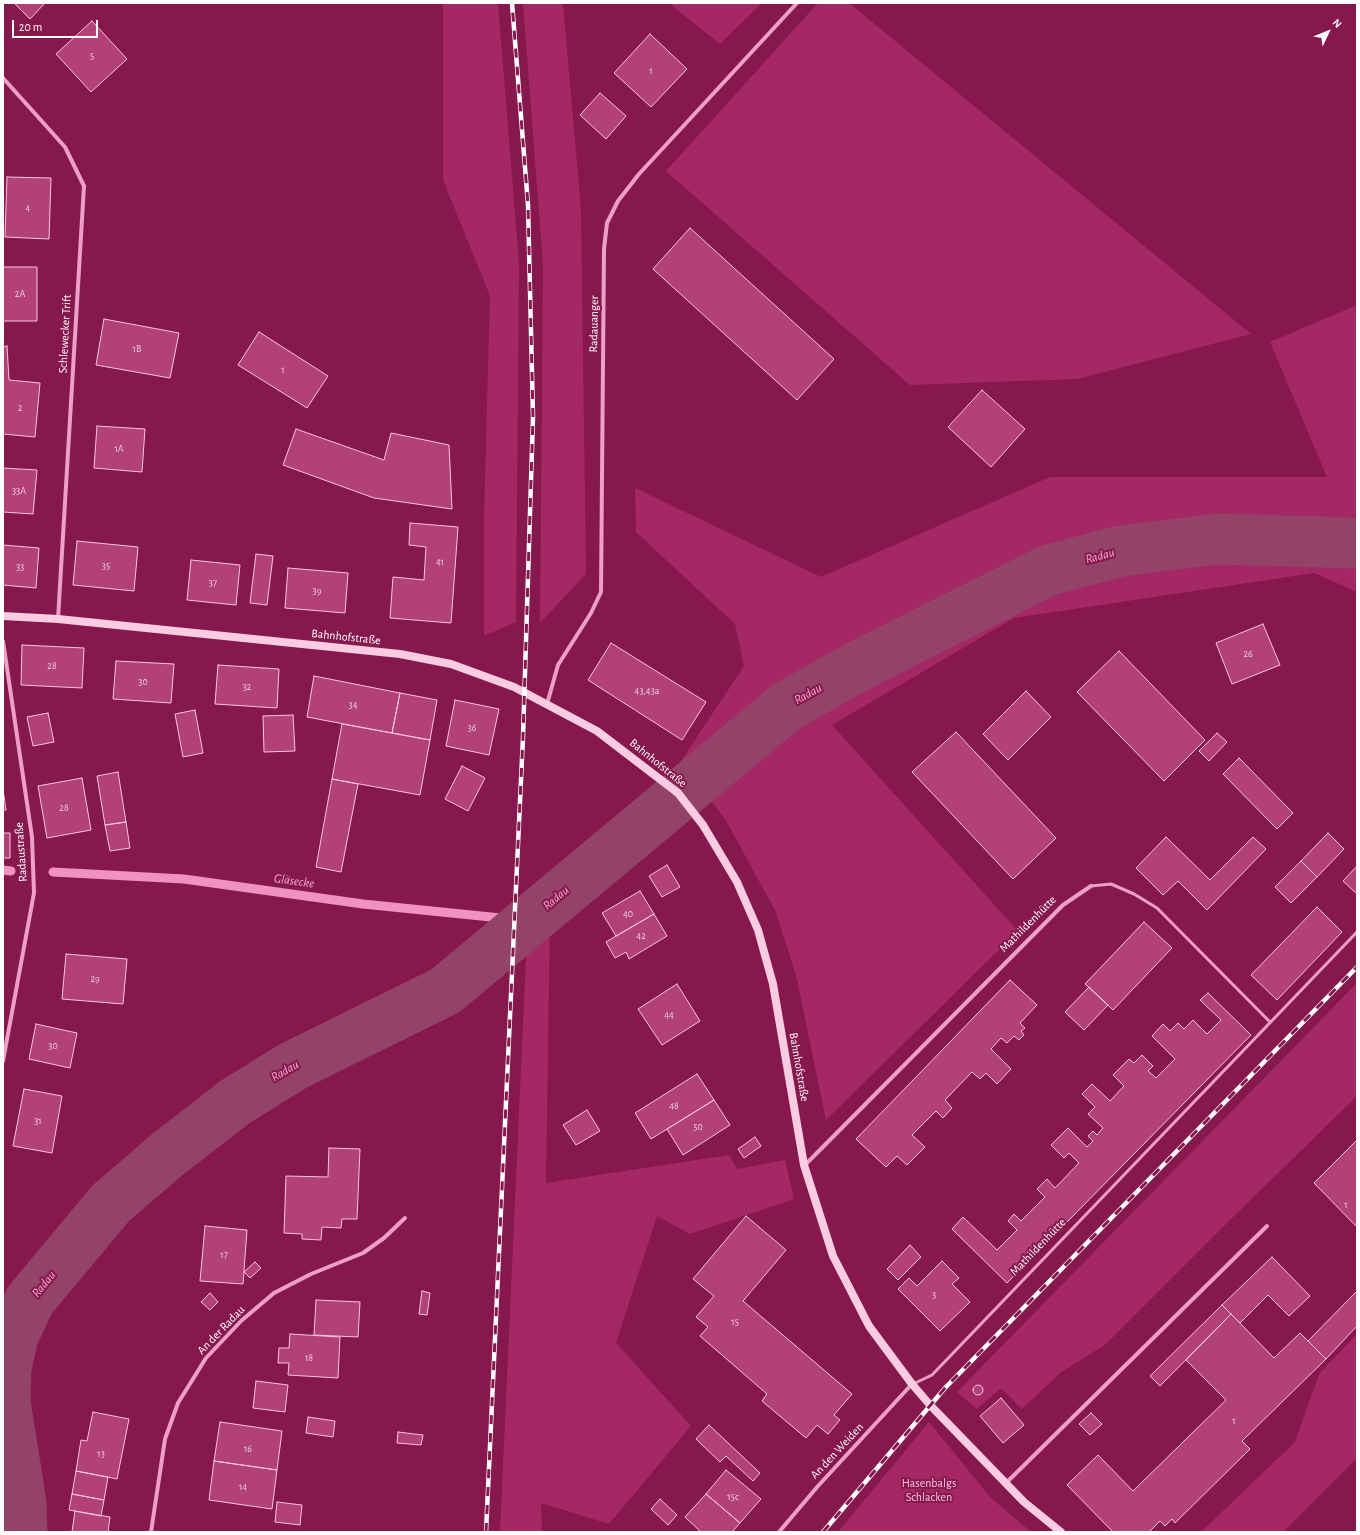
<!DOCTYPE html>
<html>
<head>
<meta charset="utf-8">
<style>
	body { margin:0 }
	#map { position:relative; width:1360px; height:1535px; overflow:hidden; background:#87184d; font-family:"Alegreya Sans",sans-serif }
	canvas { display:block }
	.frame { position:absolute; inset:0; border:4px solid #fff; pointer-events:none }
	.north { position:absolute; left:1308px; top:12px; width:40px; height:40px; -webkit-text-stroke:3px #87184d; paint-order:stroke; rotate:47deg; font-size:11px; font-weight:700; line-height:16px; text-align:center; color:#fff }
	.north::after { content:''; display:block; margin:auto; width:14px; height:18px; background:#fff; clip-path:polygon(50% 0,100% 100%,50% 72%,0 100%) }
	.scale { position:absolute; left:12px; top:20px; width:86px; height:18px; box-sizing:border-box; border:2px solid #fff; border-top:0; padding-left:5px; font-size:12px; line-height:14px; white-space:nowrap; color:#fff; -webkit-text-stroke:3px #87184d; paint-order:stroke }
</style>
</head>
<body>
<div id="map">
<canvas width="1360" height="1535"></canvas>
<div class="frame"></div>
<div class="north">N</div>
<div class="scale">20 m</div>
</div>
<script>
const ctx = document.querySelector('canvas').getContext('2d');
ctx.lineJoin = 'round';
function fillPath(path, color) { ctx.fillStyle = color; ctx.fill(path, 'evenodd'); }
const poly = rows => new Path2D(rows.map(r => 'M' + r).join(''));
function strokePath(path, color, width, dash) { ctx.strokeStyle = color; ctx.lineWidth = width; ctx.lineCap = dash ? 'butt' : 'round'; ctx.setLineDash(dash || []); ctx.stroke(path); }
function write(font, color, halo, rows, align = 'center') {
  ctx.font = font + ' "Alegreya Sans",sans-serif'; ctx.lineWidth = 4; ctx.setLineDash([]); ctx.textBaseline = 'middle'; ctx.strokeStyle = halo; ctx.fillStyle = color; for (const [text, x, y, turn = 0] of rows) {
    ctx.save(); ctx.translate(x, y); ctx.rotate((+turn || 0) * Math.PI / 180); ctx.textAlign = isNaN(turn) ? turn : align; if (halo) ctx.strokeText(text, 0, 0); ctx.fillText(text, 0, 0); ctx.restore();
  }
}
const green = poly([
	[443,3,498,3,519,264,516,622,484,636,484,516,490,296,443,180],
	[523,3,563,3,581,210,586,574,540,623,543,265],
	[669,3,762,3,720,44],
	[818,3,849,3,1251,334,1077,379,910,385,666,171],
	[1357,305,1357,592,1314,573,1014,618,832,725,1018,931,826,1120,796,975,775,910,725,819,681,761,744,666,735,624,636,532,635,488,821,577,1050,477,1327,477,1270,342],
	[550,917,546,1183,729,1155,737,1169,785,1160,794,1199,690,1234,657,1216,616,1343,691,1426,609,1524,541,1503,542,1532,500,1532,527,936],
	[1357,983,1357,1096,1233,1217,1106,1344,1060,1373,1022,1409,1001,1388,977,1409,957,1392],
	[1357,1334,1357,1458,1283,1532,1201,1532,1295,1442,1319,1374],
	[929,1422,991,1498,1031,1532,838,1532]
]);
const stream = poly([
	[3,870,11,871],
	[53,872,184,879,363,904,530,921]
]);
const river = poly([
	[22,1532,21,1503,5,1402,6,1368,13,1336,30,1300,111,1203,168,1154,235,1102,293,1066,445,991,787,706,864,663,1049,570,1121,551,1217,539,1357,543]
]);
const building = poly([
	[14,3,45,3,30,19,14,3],
	[92,21,127,59,91,92,56,54,92,21],
	[650,34,687,69,651,107,614,73,650,34],
	[600,93,626,116,606,139,580,115,600,93],
	[7,177,51,178,49,239,5,237,7,177],
	[690,228,834,359,797,400,653,269,690,228],
	[3,267,37,267,37,321,3,321,3,267],
	[104,319,179,333,170,378,96,365,104,319],
	[259,332,328,376,307,408,238,365,259,332],
	[7,346,9,380,40,383,35,437,3,434,3,347,7,346],
	[982,390,1025,429,991,467,948,427,982,390],
	[97,426,145,429,142,472,94,468,97,426],
	[296,429,384,460,391,433,449,445,452,509,374,498,283,465,296,429],
	[3,468,37,470,33,514,3,512,3,468],
	[410,523,458,527,451,623,390,618,393,577,424,580,426,547,409,545,410,523],
	[77,541,138,547,134,591,73,585,77,541],
	[3,545,39,548,36,588,3,585,3,545],
	[256,554,273,556,267,605,250,603,256,554],
	[191,560,240,565,236,605,187,600,191,560],
	[288,568,348,573,345,613,285,608,288,568],
	[1263,624,1280,665,1232,684,1216,643,1263,624],
	[611,643,706,702,682,740,588,680,611,643],
	[22,645,84,648,82,688,21,685,22,645],
	[1119,651,1205,740,1164,781,1077,692,1119,651],
	[116,661,174,664,171,703,113,699,116,661],
	[218,665,279,669,277,708,215,704,218,665],
	[314,676,400,693,392,733,307,717,314,676],
	[1026,691,1051,717,1008,760,983,734,1026,691],
	[400,693,437,700,430,740,392,733,400,693],
	[455,700,499,709,489,755,446,746,455,700],
	[195,710,203,753,183,757,175,714,195,710],
	[48,713,54,742,33,746,27,717,48,713],
	[293,715,295,751,264,752,263,716,293,715],
	[342,724,430,740,420,795,332,779,342,724],
	[956,732,1056,838,1013,879,912,772,956,732],
	[1217,733,1227,742,1209,761,1199,751,1217,733],
	[1239,758,1293,813,1277,829,1223,774,1239,758],
	[462,766,485,778,468,811,445,799,462,766],
	[118,772,126,822,105,825,97,776,118,772],
	[82,778,91,830,47,838,38,786,82,778],
	[332,779,358,784,341,872,316,867,332,779],
	[3,789,6,810,3,810,3,789],
	[126,822,130,848,110,851,105,825,126,822],
	[3,833,10,833,10,858,3,858,3,833],
	[1328,833,1344,849,1317,877,1301,861,1328,833],
	[1166,837,1210,880,1253,837,1266,849,1207,910,1178,881,1163,895,1136,868,1166,837],
	[1301,861,1317,877,1291,903,1275,887,1301,861],
	[667,865,680,887,662,897,649,876,667,865],
	[1357,866,1357,894,1343,881,1357,866],
	[640,891,654,914,616,936,602,913,640,891],
	[1317,907,1342,932,1277,1000,1251,975,1317,907],
	[654,914,667,936,629,959,626,952,615,958,606,942,654,914],
	[1144,922,1172,948,1113,1010,1085,984,1144,922],
	[66,954,127,959,123,1004,62,999,66,954],
	[1010,980,1037,1005,1020,1023,1025,1028,1021,1031,1024,1035,1019,1040,1014,1036,1007,1043,1001,1038,991,1049,1011,1069,997,1084,986,1073,980,1079,972,1072,945,1100,952,1108,943,1118,936,1111,912,1135,925,1147,907,1165,897,1156,886,1167,856,1139,1010,980],
	[677,984,700,1021,662,1045,638,1009,677,984],
	[1089,987,1108,1005,1084,1030,1065,1012,1089,987],
	[1208,993,1251,1035,1007,1283,952,1229,963,1217,997,1250,1017,1230,1008,1221,1014,1214,1021,1221,1045,1197,1037,1189,1047,1179,1055,1188,1079,1163,1069,1153,1064,1158,1051,1145,1068,1128,1087,1147,1093,1141,1088,1136,1093,1131,1097,1135,1103,1128,1088,1114,1095,1107,1082,1094,1092,1084,1110,1101,1124,1086,1113,1075,1129,1059,1134,1063,1142,1055,1153,1066,1148,1071,1156,1078,1175,1059,1152,1036,1163,1024,1170,1031,1178,1023,1184,1029,1193,1020,1207,1034,1221,1020,1200,1000,1208,993],
	[36,1024,77,1033,70,1068,29,1059,36,1024],
	[697,1074,714,1100,651,1139,635,1113,697,1074],
	[24,1089,62,1096,52,1153,13,1146,24,1089],
	[714,1100,730,1125,683,1155,667,1129,714,1100],
	[587,1110,600,1131,576,1145,563,1125,587,1110],
	[755,1137,761,1146,744,1158,738,1149,755,1137],
	[1357,1140,1357,1227,1314,1183,1357,1140],
	[329,1148,360,1149,357,1219,342,1219,341,1228,322,1227,321,1240,302,1239,302,1234,284,1233,286,1176,328,1177,329,1148],
	[746,1216,786,1250,743,1301,852,1394,834,1415,840,1420,828,1434,817,1425,806,1438,762,1401,767,1394,700,1336,708,1327,696,1317,714,1296,693,1279,746,1216],
	[205,1226,247,1230,243,1284,200,1281,205,1226],
	[910,1245,921,1257,898,1280,887,1269,910,1245],
	[1272,1257,1310,1296,1289,1316,1268,1295,1240,1323,1222,1305,1272,1257],
	[942,1261,959,1278,952,1284,970,1302,940,1331,898,1289,909,1278,917,1286,942,1261],
	[255,1262,261,1268,250,1278,244,1272,255,1262],
	[422,1291,430,1293,427,1315,419,1314,422,1291],
	[1357,1291,1357,1326,1326,1359,1308,1341,1357,1291],
	[210,1293,218,1302,210,1310,201,1302,210,1293],
	[316,1300,360,1302,358,1337,314,1335,316,1300],
	[1222,1305,1231,1314,1160,1386,1150,1376,1222,1305],
	[1231,1314,1274,1358,1300,1333,1326,1359,1242,1441,1250,1449,1175,1523,1172,1519,1165,1526,1160,1521,1149,1532,1113,1532,1067,1485,1098,1455,1133,1491,1226,1400,1186,1360,1231,1314],
	[290,1334,340,1337,338,1378,288,1375,289,1363,278,1363,279,1348,289,1348,290,1334],
	[256,1381,288,1385,285,1412,253,1408,256,1381],
	'973 1390a5 5 0 1 1 10 0a5 5 0 1 1-10 0Z',
	[1001,1398,1024,1425,1003,1443,980,1416,1001,1398],
	[93,1412,129,1419,117,1479,76,1471,81,1440,87,1441,93,1412],
	[1091,1413,1102,1424,1090,1435,1079,1424,1091,1413],
	[308,1417,335,1421,333,1437,306,1433,308,1417],
	[220,1422,282,1431,277,1470,214,1461,220,1422],
	[709,1425,760,1473,753,1481,726,1456,720,1462,696,1439,709,1425],
	[398,1432,423,1435,421,1445,397,1443,398,1432],
	[214,1461,277,1470,272,1509,209,1500,214,1461],
	[726,1470,761,1499,740,1523,706,1494,726,1470],
	[76,1471,108,1477,104,1500,72,1494,76,1471],
	[72,1494,104,1500,101,1516,69,1510,72,1494],
	[706,1494,740,1523,732,1532,701,1532,685,1517,706,1494],
	[660,1499,677,1515,668,1525,651,1509,660,1499],
	[277,1502,302,1505,300,1525,275,1522,277,1502],
	[75,1511,110,1517,108,1532,72,1532,75,1511]
]);
const lane = poly([
	[1091,886,1111,884,1134,894,1157,908,1270,1022],
	[913,1384,932,1375,1357,932]
]);
const street = poly([
	[3,78,65,147,84,186,58,619],
	[3,641,32,837,34,893,3,1061],
	[547,704,558,665,591,613,601,592,604,249,607,223,618,201,639,174,797,3],
	[805,1165,1063,905,1091,886],
	[1006,1483,1267,1226],
	[151,1532,165,1439,178,1403,206,1358,241,1321,274,1293,311,1274,363,1253,384,1238,405,1218],
	[779,1532,818,1486,912,1384]
]);
const secondary = poly([
	[3,616,58,619,400,654,451,664,514,687,597,731,678,793,703,825,737,882,758,930,773,984,804,1165,833,1256,869,1326,912,1384,930,1405,1024,1502,1061,1532]
]);
const rail = poly([
	[486,1532,523,737,533,417,528,205,512,3],
	[823,1532,945,1388,1357,967]
]);
const numberNames = [
	["5",92,56],
	["1",651,71],
	["4",28,208],
	["2A",20,294],
	["1B",137,349],
	["1",283,370],
	["2",20,408],
	["1A",119,449],
	["33A",19,491],
	["41",440,562],
	["35",106,566],
	["33",20,567],
	["37",213,583],
	["39",317,591],
	["26",1248,654],
	["28",52,666],
	["30",143,682],
	["32",247,687],
	["43,43a",647,691],
	["34",353,705],
	["36",472,728],
	["28",64,808],
	["40",628,914],
	["42",641,936],
	["29",95,979],
	["44",669,1015],
	["30",53,1046],
	["48",674,1106],
	["31",38,1121],
	["50",698,1127],
	["1",1346,1205],
	["17",224,1255],
	["3",934,1295],
	["15",735,1322],
	["18",309,1358],
	["1",1234,1421],
	["16",248,1449],
	["13",101,1454],
	["14",243,1487],
	["15c",733,1497]
];
const streetNames = [
	["Radauanger",594,324,-89],
	["Schlewecker Trift",65,334,-87],
	["Bahnhofstraße",346,637,6],
	["Bahnhofstraße",658,763,39],
	["Radaustraße",21,852,-94],
	["Mathildenhütte",1028,924,-45],
	["Bahnhofstraße",799,1067,80],
	["Mathildenhütte",1038,1247,-46],
	["An der Radau",221,1330,-46],
	["An den Weiden",837,1451,-47]
];
const parkNames = [
	["Hasenbalgs",929,1483],
	["Schlacken",929,1497]
];
const waterNames = [
	["Radau",1100,556,-15],
	["Radau",808,694,-29],
	["Gläsecke",294,881,8],
	["Radau",556,898,-40],
	["Radau",285,1071,-30],
	["Radau",44,1284,-50]
];
fillPath(green, '#a42864');
strokePath(stream, '#f092c1', 9);
strokePath(river, '#934268', 51);
fillPath(building, '#b14177');
strokePath(building, '#fac5df', 1);
strokePath(lane, '#ed9fc5', 3);
strokePath(street, '#ed9fc5', 4);
strokePath(secondary, '#f9cce1', 8);
strokePath(rail, '#fff', 4.5);
strokePath(rail, '#87184d', 3, [9]);
write('10px', '#ecd0dd', null, numberNames);
write('12px', '#fff', '#87184d', streetNames);
write('12px', '#fac5df', '#87184d', parkNames);
write('italic 13px', '#f5abcf', '#87184d', waterNames);
</script>
</body>
</html>
